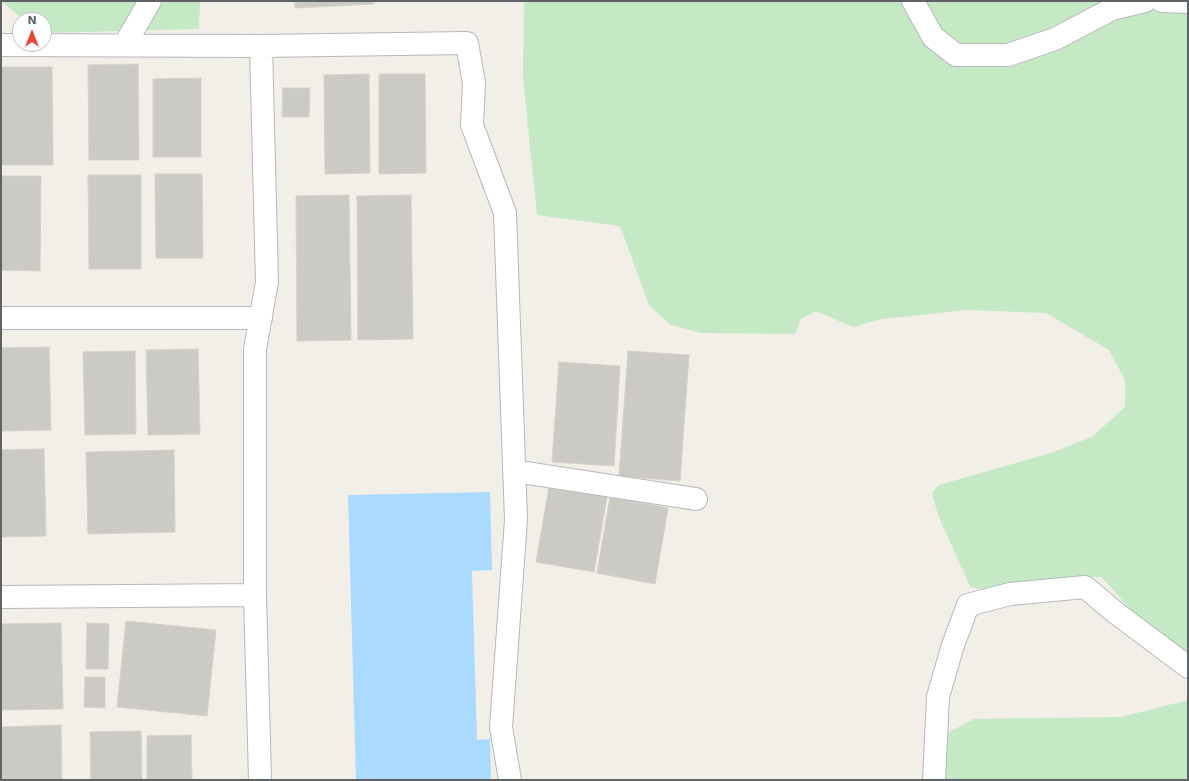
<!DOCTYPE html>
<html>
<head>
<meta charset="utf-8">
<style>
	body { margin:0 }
	#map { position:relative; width:1189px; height:781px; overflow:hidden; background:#f1efe8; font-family:"DejaVu Sans",sans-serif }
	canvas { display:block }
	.frame { position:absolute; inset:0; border:2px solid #5f6368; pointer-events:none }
	.north { position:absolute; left:12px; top:12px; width:40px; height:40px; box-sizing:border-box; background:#fff; border:1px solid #bfc1c3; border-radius:50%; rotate:0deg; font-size:11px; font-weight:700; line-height:16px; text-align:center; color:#5f6368 }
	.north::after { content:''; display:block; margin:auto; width:14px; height:18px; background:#ea4335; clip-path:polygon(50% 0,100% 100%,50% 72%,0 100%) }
</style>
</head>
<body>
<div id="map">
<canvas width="1189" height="781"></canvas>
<div class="frame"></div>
<div class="north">N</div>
</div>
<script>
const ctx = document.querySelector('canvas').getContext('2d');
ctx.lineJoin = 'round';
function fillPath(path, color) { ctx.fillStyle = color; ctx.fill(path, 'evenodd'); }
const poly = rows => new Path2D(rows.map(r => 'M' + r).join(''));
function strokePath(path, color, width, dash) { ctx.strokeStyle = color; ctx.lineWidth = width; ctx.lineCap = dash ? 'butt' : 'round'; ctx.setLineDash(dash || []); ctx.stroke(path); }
const green = poly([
	[1,1,200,1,199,29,44,33,44,20,24,20],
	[524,1,1188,1,1188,654,1148,630,1102,577,1072,577,1041,582,978,589,970,586,938,515,932,493,939,485,1051,453,1092,437,1125,407,1125,380,1109,350,1046,313,967,310,882,319,853,327,816,311,801,319,795,334,701,333,671,325,649,305,620,226,537,215,523,78],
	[1188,700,1188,780,940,780,942,736,974,719,1121,717]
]);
const water = poly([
	[490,492,492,570,472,571,477,740,490,739,491,780,356,780,348,495]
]);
const building = poly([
	[295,1,374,1,374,4,295,8,295,1],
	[138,64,139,160,89,160,88,65,138,64],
	[1,67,52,67,53,165,1,165,1,67],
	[369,74,370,173,325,174,324,75,369,74],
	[379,74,425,74,426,173,379,174,379,74],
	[201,78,201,157,153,157,153,79,201,78],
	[283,88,310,88,309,117,282,117,283,88],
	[155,174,202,174,203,258,156,258,155,174],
	[88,175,141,175,141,269,89,269,88,175],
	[1,176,41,176,40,271,1,270,1,176],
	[349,195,351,340,297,341,296,196,349,195],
	[411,195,413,339,358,340,357,196,411,195],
	[49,347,51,430,1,431,1,348,49,347],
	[198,349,200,434,148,435,146,350,198,349],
	[135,351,136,434,85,435,83,352,135,351],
	[628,351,689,355,680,481,619,476,628,351],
	[559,362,620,366,614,466,552,462,559,362],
	[44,449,46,536,1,537,1,450,44,449],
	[174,450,175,532,88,534,86,452,174,450],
	[549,487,607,497,594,572,536,562,549,487],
	[610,497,668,508,655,584,597,573,610,497],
	[126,621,216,630,207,716,117,707,126,621],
	[61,623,63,709,1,710,1,624,61,623],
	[87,623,109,624,108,669,86,669,87,623],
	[85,677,105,677,105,708,84,707,85,677],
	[61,725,62,780,1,780,1,727,61,725],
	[141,731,142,780,91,780,90,732,141,731],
	[191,735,192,780,147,780,147,736,191,735]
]);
const street = poly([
	[913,1,933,37,956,55,1008,55,1055,39,1112,9,1145,1],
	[1162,1,1188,2],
	[125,44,150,1],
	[1,45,261,46,467,43,474,83,472,125,505,213,516,520,501,727,510,780],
	[1,318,261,318],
	[514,471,696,499],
	[1,597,255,595],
	[260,780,255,595,255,349,267,282,261,46],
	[934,780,938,697,952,648,968,605,1010,594,1085,587,1116,613,1188,667]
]);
fillPath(green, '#c5e8c5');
fillPath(water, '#aadaff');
fillPath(building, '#cccac5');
strokePath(building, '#d6d1c6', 1);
strokePath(street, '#b5b8bc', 24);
strokePath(street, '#fff', 22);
</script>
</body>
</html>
